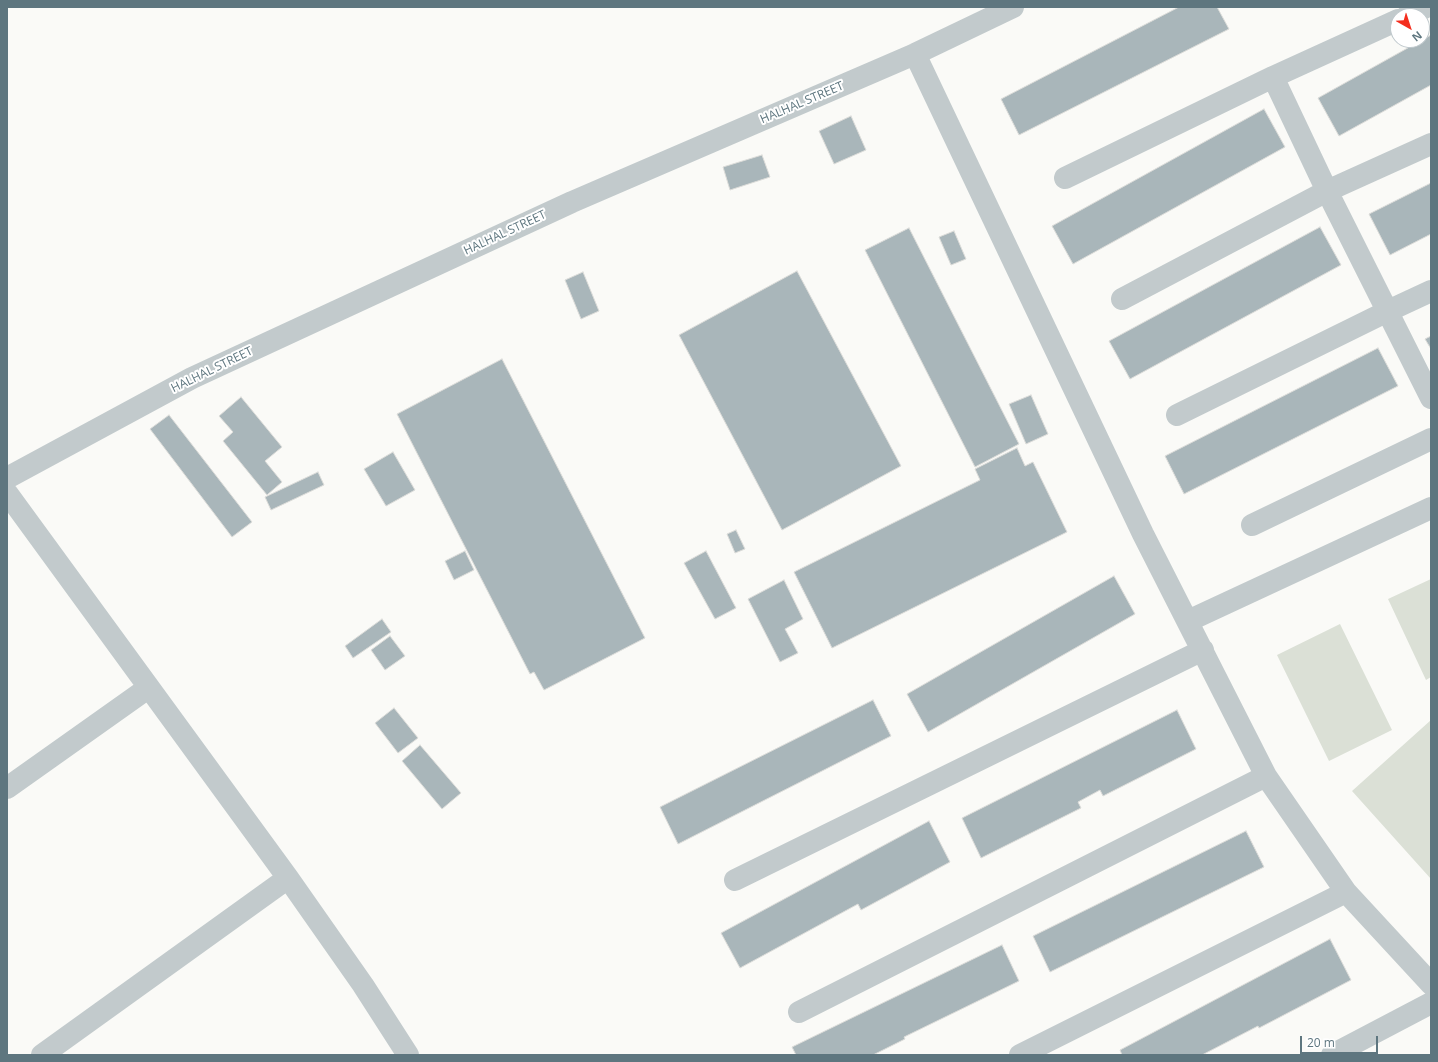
<!DOCTYPE html>
<html>
<head>
<meta charset="utf-8">
<style>
	body { margin:0 }
	#map { position:relative; width:1438px; height:1062px; overflow:hidden; background:#fafaf7; font-family:"Open Sans",sans-serif }
	canvas { display:block }
	.frame { position:absolute; inset:0; border:8px solid #5e767f; pointer-events:none }
	.north { position:absolute; left:1390px; top:8px; width:40px; height:40px; box-sizing:border-box; background:#fff; border:1px solid #bfc8cc; border-radius:50%; rotate:141deg; font-size:11px; font-weight:700; line-height:16px; text-align:center; color:#5e767f }
	.north::after { content:''; display:block; margin:auto; width:14px; height:18px; background:#f42e1e; clip-path:polygon(50% 0,100% 100%,50% 72%,0 100%) }
	.scale { position:absolute; left:1300px; top:1036px; width:78px; height:18px; box-sizing:border-box; border:2px solid #5e767f; border-top:0; padding-left:5px; font-size:12px; line-height:14px; white-space:nowrap; color:#5e767f; -webkit-text-stroke:3px #fff; paint-order:stroke }
</style>
</head>
<body>
<div id="map">
<canvas width="1438" height="1062"></canvas>
<div class="frame"></div>
<div class="north">N</div>
<div class="scale">20 m</div>
</div>
<script>
const ctx = document.querySelector('canvas').getContext('2d');
ctx.lineJoin = 'round';
function fillPath(path, color) { ctx.fillStyle = color; ctx.fill(path, 'evenodd'); }
const poly = rows => new Path2D(rows.map(r => 'M' + r).join(''));
function strokePath(path, color, width, dash) { ctx.strokeStyle = color; ctx.lineWidth = width; ctx.lineCap = dash ? 'butt' : 'round'; ctx.setLineDash(dash || []); ctx.stroke(path); }
function write(font, color, halo, rows, align = 'center') {
  ctx.font = font + ' "Open Sans",sans-serif'; ctx.lineWidth = 4; ctx.setLineDash([]); ctx.textBaseline = 'middle'; ctx.strokeStyle = halo; ctx.fillStyle = color; for (const [text, x, y, turn = 0] of rows) {
    ctx.save(); ctx.translate(x, y); ctx.rotate((+turn || 0) * Math.PI / 180); ctx.textAlign = isNaN(turn) ? turn : align; if (halo) ctx.strokeText(text, 0, 0); ctx.fillText(text, 0, 0); ctx.restore();
  }
}
const green = poly([
	[1431,579,1431,677,1426,680,1388,599],
	[1340,624,1392,730,1329,761,1277,655],
	[1431,720,1431,879,1352,791]
]);
const building = poly([
	[1179,7,1217,7,1229,29,1019,135,1001,99,1179,7],
	[1431,35,1431,85,1339,136,1318,98,1431,35],
	[1264,109,1285,147,1073,264,1052,226,1264,109],
	[851,116,866,150,834,164,819,131,851,116],
	[762,155,770,177,730,190,723,167,762,155],
	[1431,183,1431,234,1390,255,1369,214,1431,183],
	[1320,227,1341,265,1130,379,1109,341,1320,227],
	[909,228,1019,444,975,467,865,250,909,228],
	[954,231,966,259,951,265,939,237,954,231],
	[797,271,901,466,782,530,679,335,797,271],
	[583,272,599,311,581,319,565,280,583,272],
	[1431,336,1431,349,1425,339,1431,336],
	[1378,348,1398,386,1184,494,1165,456,1378,348],
	[502,359,645,638,544,690,534,672,530,674,397,414,502,359],
	[1031,395,1048,434,1026,444,1009,404,1031,395],
	[241,397,282,447,265,461,282,482,267,495,223,441,233,432,219,416,241,397],
	[169,415,252,522,232,537,150,429,169,415],
	[1017,448,1025,466,1033,462,1067,532,832,648,794,572,980,480,975,469,1017,448],
	[393,452,415,490,386,506,364,469,393,452],
	[318,472,324,485,271,510,265,497,318,472],
	[736,530,745,549,735,553,727,534,736,530],
	[465,551,474,570,454,580,445,561,465,551],
	[706,551,736,608,715,619,684,563,706,551],
	[1114,576,1135,614,928,732,907,694,1114,576],
	[784,580,803,619,785,629,798,653,780,662,748,599,784,580],
	[382,619,391,632,353,658,345,646,382,619],
	[390,636,405,656,385,670,371,650,390,636],
	[873,700,891,736,678,844,660,807,873,700],
	[394,708,418,738,398,753,375,723,394,708],
	[1177,710,1196,749,1103,796,1100,790,1078,802,1081,808,981,858,962,818,1177,710],
	[420,745,461,793,442,809,402,761,420,745],
	[929,821,950,862,861,910,858,904,740,968,721,933,929,821],
	[1246,831,1264,867,1050,972,1033,936,1246,831],
	[1330,939,1351,980,1259,1028,1258,1026,1202,1055,1122,1055,1120,1050,1330,939],
	[1002,945,1019,981,904,1037,905,1039,873,1055,796,1055,792,1047,1002,945]
]);
const minor = poly([
	[1407,16,1426,7],
	[915,54,1143,534,1266,776,1346,892,1431,984],
	[1273,77,1327,191,1431,398],
	[1065,178,1273,77,1398,20],
	[1122,299,1327,191,1431,144],
	[1177,415,1388,311,1431,291],
	[7,478,192,378,572,202,915,54,1013,7],
	[7,493,288,878,363,985,408,1055],
	[1252,525,1431,439],
	[1188,621,1431,508],
	[7,788,148,688],
	[735,880,1203,650],
	[799,1012,1266,776],
	[42,1055,288,878],
	[1020,1055,1346,892],
	[1332,1055,1431,1003]
]);
const streetNames = [
	["HALHAL STREET",802,103,-23],
	["HALHAL STREET",505,233,-25],
	["HALHAL STREET",212,370,-26]
];
fillPath(green, '#dbe0d6');
fillPath(building, '#a9b6ba');
strokePath(building, '#dcdcd9', 1);
strokePath(minor, '#c2cacc', 22);
write('12px', '#5e767f', '#fff', streetNames);
</script>
</body>
</html>
